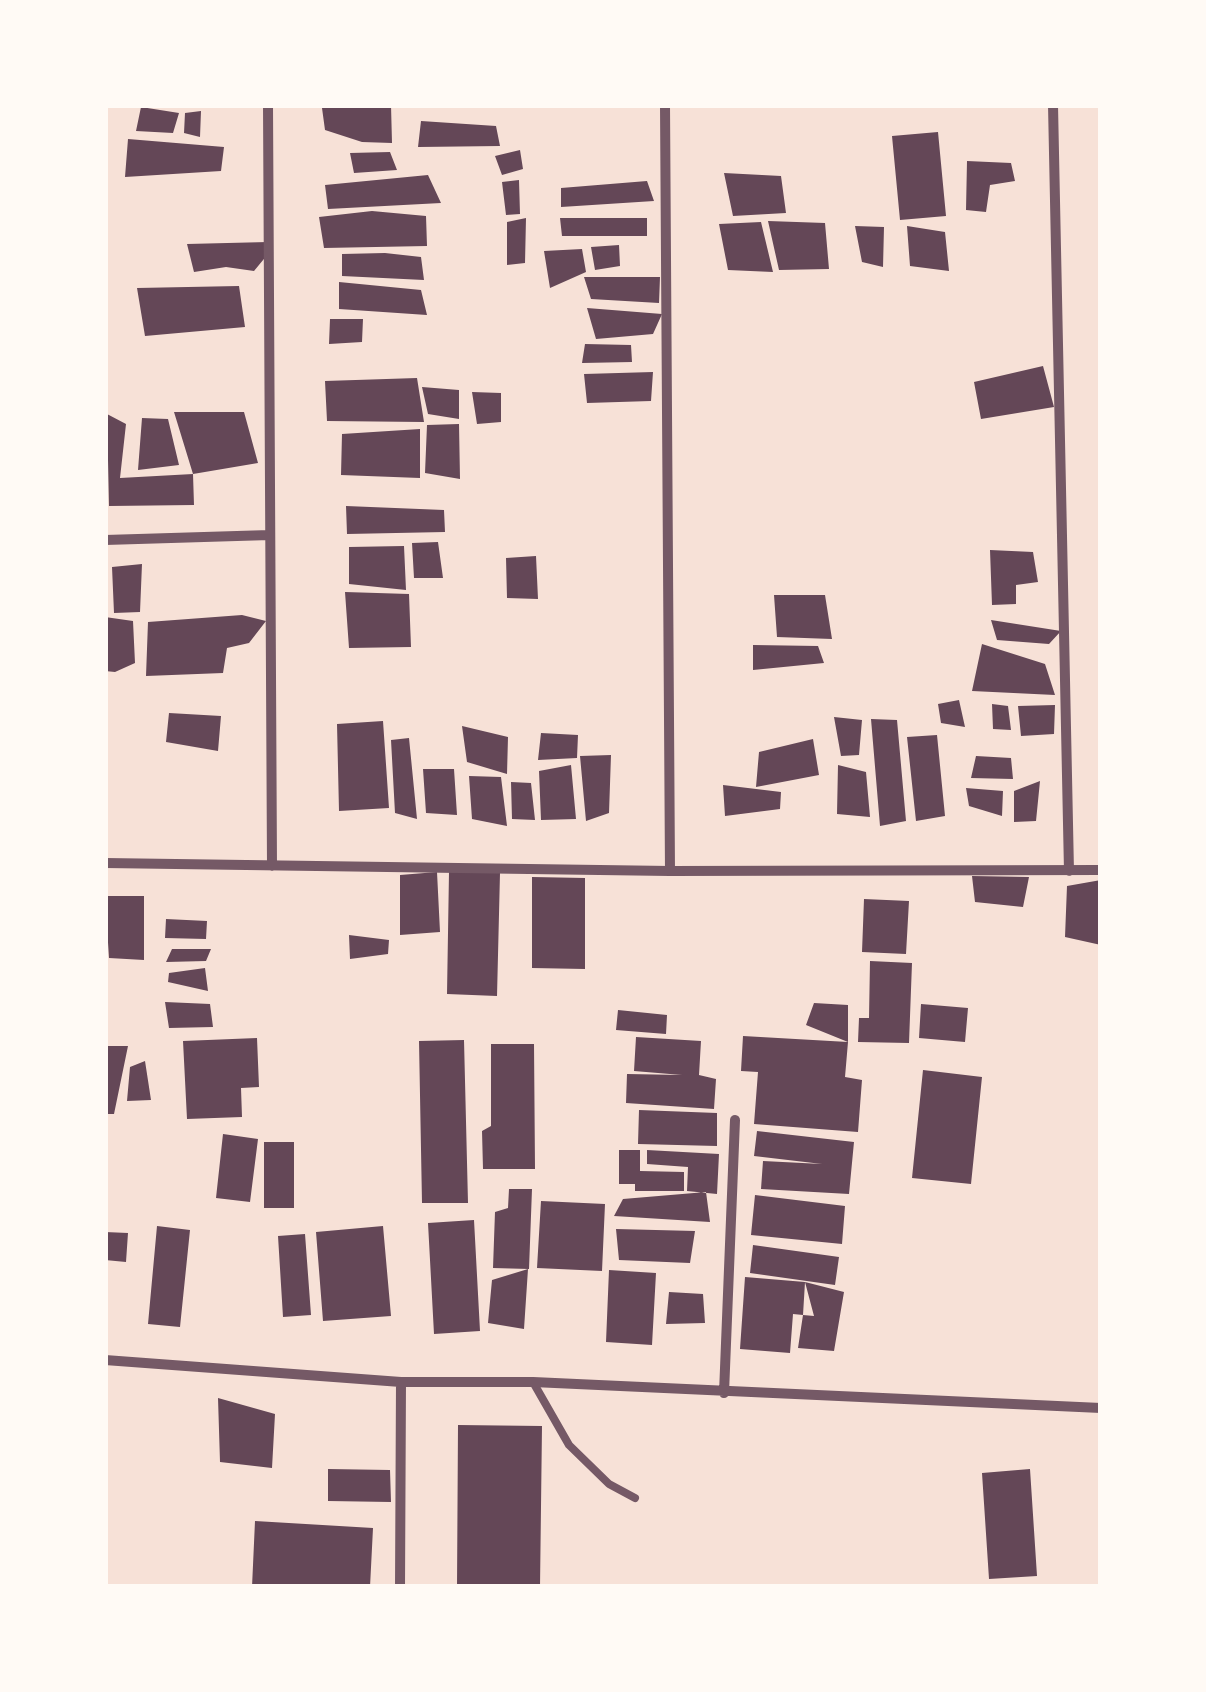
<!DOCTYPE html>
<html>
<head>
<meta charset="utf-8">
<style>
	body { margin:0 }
	#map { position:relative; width:1206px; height:1692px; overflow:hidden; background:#f7e1d7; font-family:"IBM Plex Sans",sans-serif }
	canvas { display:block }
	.frame { position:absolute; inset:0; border:108px solid #fffaf5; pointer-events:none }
</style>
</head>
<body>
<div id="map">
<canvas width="1206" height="1692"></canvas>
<div class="frame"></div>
</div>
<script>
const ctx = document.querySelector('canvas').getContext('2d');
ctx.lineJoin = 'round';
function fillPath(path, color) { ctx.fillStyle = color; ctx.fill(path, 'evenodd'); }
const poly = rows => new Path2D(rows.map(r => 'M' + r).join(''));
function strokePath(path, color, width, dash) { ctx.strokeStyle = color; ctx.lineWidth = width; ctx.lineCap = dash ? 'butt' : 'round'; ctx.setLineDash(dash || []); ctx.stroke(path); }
const building = poly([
	[391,105,392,143,362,142,325,130,322,108],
	[141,107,179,113,173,133,136,131],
	[201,111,200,137,184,133,185,113],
	[421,121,496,126,500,146,418,147],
	[938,132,946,216,900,220,892,136],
	[128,139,224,147,221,171,125,177],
	[520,150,523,169,502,175,495,156],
	[390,152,397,170,354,173,350,153],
	[967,161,1011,163,1015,181,990,185,986,212,966,210],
	[724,173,781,176,786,213,733,216],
	[428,175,441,203,328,209,325,185],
	[519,180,520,214,506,215,502,182],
	[647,181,654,201,561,207,561,188],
	[372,211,426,216,427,246,324,248,319,217],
	[526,218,525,263,507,265,507,222],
	[560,218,647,218,647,236,562,236],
	[768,221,825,223,829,269,779,270],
	[761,222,773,272,728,270,719,224],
	[855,226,884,227,883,267,862,262],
	[907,226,945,232,949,271,910,266],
	[268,242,268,254,254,271,226,267,194,272,187,244],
	[619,245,620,266,595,270,591,247],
	[582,249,586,272,550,288,544,251],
	[385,253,421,257,424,280,342,276,342,254],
	[584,277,660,277,659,303,591,299],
	[339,282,421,290,427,315,339,309],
	[239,286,245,327,145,336,137,288],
	[587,308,662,314,653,334,596,339],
	[330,319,363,319,362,342,329,344],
	[585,344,631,345,632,362,582,363],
	[1043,366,1054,407,981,419,974,382],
	[653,372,651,401,587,403,584,374],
	[417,378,424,422,327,421,325,381],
	[422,387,459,390,459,419,428,414],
	[472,392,501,393,501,422,477,424],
	[174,412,244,412,258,463,193,474,194,505,109,506,107,414,126,424,120,478,193,474],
	[142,418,168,419,179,465,138,470],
	[459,424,460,479,425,473,427,425],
	[420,429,420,478,341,475,342,434],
	[346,506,444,510,445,532,347,534],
	[438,542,443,578,414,578,412,543],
	[404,546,406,590,349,584,349,547],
	[990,550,1033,552,1038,582,1016,585,1016,604,992,605],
	[536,556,538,599,507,598,506,558],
	[142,564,140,612,114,613,112,567],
	[345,592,409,594,411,647,349,648],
	[774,595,825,595,832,639,777,637],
	[242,615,266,621,249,643,227,648,223,673,146,676,148,622],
	[105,617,133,621,135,663,115,672,105,671],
	[991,620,1061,631,1049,644,997,640],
	[982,644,1045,664,1055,695,972,691],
	[753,645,818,646,824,663,753,670],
	[959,700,965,727,941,723,938,704],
	[992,704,1008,706,1011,730,993,729],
	[1055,705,1054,734,1021,736,1018,706],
	[169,713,221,716,218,751,166,742],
	[834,717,862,720,859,755,841,756],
	[871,719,897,720,906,821,880,826],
	[383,721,389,808,339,811,337,724],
	[462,726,508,737,507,774,467,762],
	[541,733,578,735,577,758,538,760],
	[937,735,945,816,916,821,907,737],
	[409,738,417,819,395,813,391,740],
	[813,739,819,775,756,787,759,752],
	[611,755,609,813,586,821,580,756],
	[976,756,1011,758,1013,779,971,778],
	[571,765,576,819,541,820,539,771],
	[838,765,866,772,870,817,837,814],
	[423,769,454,769,457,815,426,813],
	[469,776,501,777,507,826,472,819],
	[1040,781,1036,821,1014,822,1014,791],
	[511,782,531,783,535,820,512,819],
	[723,785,781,792,780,809,725,816],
	[966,788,1003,791,1002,816,969,806],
	[437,872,440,932,400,935,400,875],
	[449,872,500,873,497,996,447,994],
	[972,876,1029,877,1023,907,975,902],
	[532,877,585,878,585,969,532,968],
	[1101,880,1101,945,1065,937,1067,886],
	[105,896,144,896,144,960,109,958],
	[864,899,909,901,906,954,862,952],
	[166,919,207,921,206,939,165,938],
	[349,935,389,940,388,954,350,959],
	[172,949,211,949,206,961,166,962],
	[870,961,912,963,909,1043,858,1042,859,1018,869,1018],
	[205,968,208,991,168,982,169,973],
	[165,1002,210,1004,213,1027,169,1028],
	[814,1003,848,1005,848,1042,806,1025],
	[921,1004,968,1008,965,1042,919,1038],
	[618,1010,667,1015,666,1034,616,1030],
	[743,1036,848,1042,845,1077,862,1080,858,1132,754,1124,758,1072,741,1071],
	[636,1037,701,1041,699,1075,716,1079,714,1109,626,1103,627,1074,682,1075,634,1071],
	[257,1038,259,1087,241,1088,242,1117,187,1119,183,1041],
	[464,1040,468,1203,422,1203,419,1041],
	[491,1044,534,1044,535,1169,483,1169,482,1131,491,1126],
	[105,1046,128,1046,114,1114,105,1114],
	[145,1061,151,1100,127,1101,130,1067],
	[923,1070,982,1077,971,1184,912,1178],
	[639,1110,717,1113,717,1146,638,1144],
	[757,1131,854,1142,849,1194,761,1189,763,1161,822,1164,754,1156],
	[223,1134,258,1139,250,1202,216,1198],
	[264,1142,294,1142,294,1208,264,1208],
	[619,1150,640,1150,640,1171,684,1172,684,1191,635,1191,635,1184,619,1184],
	[647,1150,719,1154,717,1194,687,1191,688,1167,647,1164],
	[509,1189,532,1189,529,1269,493,1268,495,1212,508,1208],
	[706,1192,710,1222,614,1216,623,1199],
	[755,1195,845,1206,842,1244,751,1235],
	[541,1201,605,1204,602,1271,537,1268],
	[474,1220,480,1331,434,1334,428,1223],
	[157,1226,190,1230,180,1327,148,1324],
	[383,1226,391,1316,323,1321,316,1232],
	[616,1229,695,1231,690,1263,619,1260],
	[105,1232,128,1233,126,1262,105,1260],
	[305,1234,311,1315,283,1317,278,1236],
	[753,1245,839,1257,835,1285,750,1273],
	[528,1269,524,1329,488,1323,492,1280],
	[609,1270,656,1273,652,1345,606,1342],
	[745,1277,805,1282,844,1292,834,1351,798,1348,803,1315,814,1316,805,1282,803,1315,793,1314,790,1353,740,1349],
	[669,1292,703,1294,705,1323,666,1324],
	[218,1398,275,1414,272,1468,220,1462],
	[458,1425,542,1426,540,1587,457,1587],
	[328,1469,390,1470,391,1502,328,1501],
	[1030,1469,1037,1576,989,1579,982,1473],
	[255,1521,373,1528,370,1587,252,1587]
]);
const service = poly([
	[533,1382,569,1445,609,1484,635,1498]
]);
const minor = poly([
	[268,105,272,866],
	[665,105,670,871],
	[1053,105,1069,871],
	[105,540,270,535],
	[105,863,670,871,1101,870],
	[105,1360,401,1382,533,1382,1101,1408],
	[724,1393,735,1120],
	[400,1587,401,1382]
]);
fillPath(building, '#644757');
strokePath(service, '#755966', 8);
strokePath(minor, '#755966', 10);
</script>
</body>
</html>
